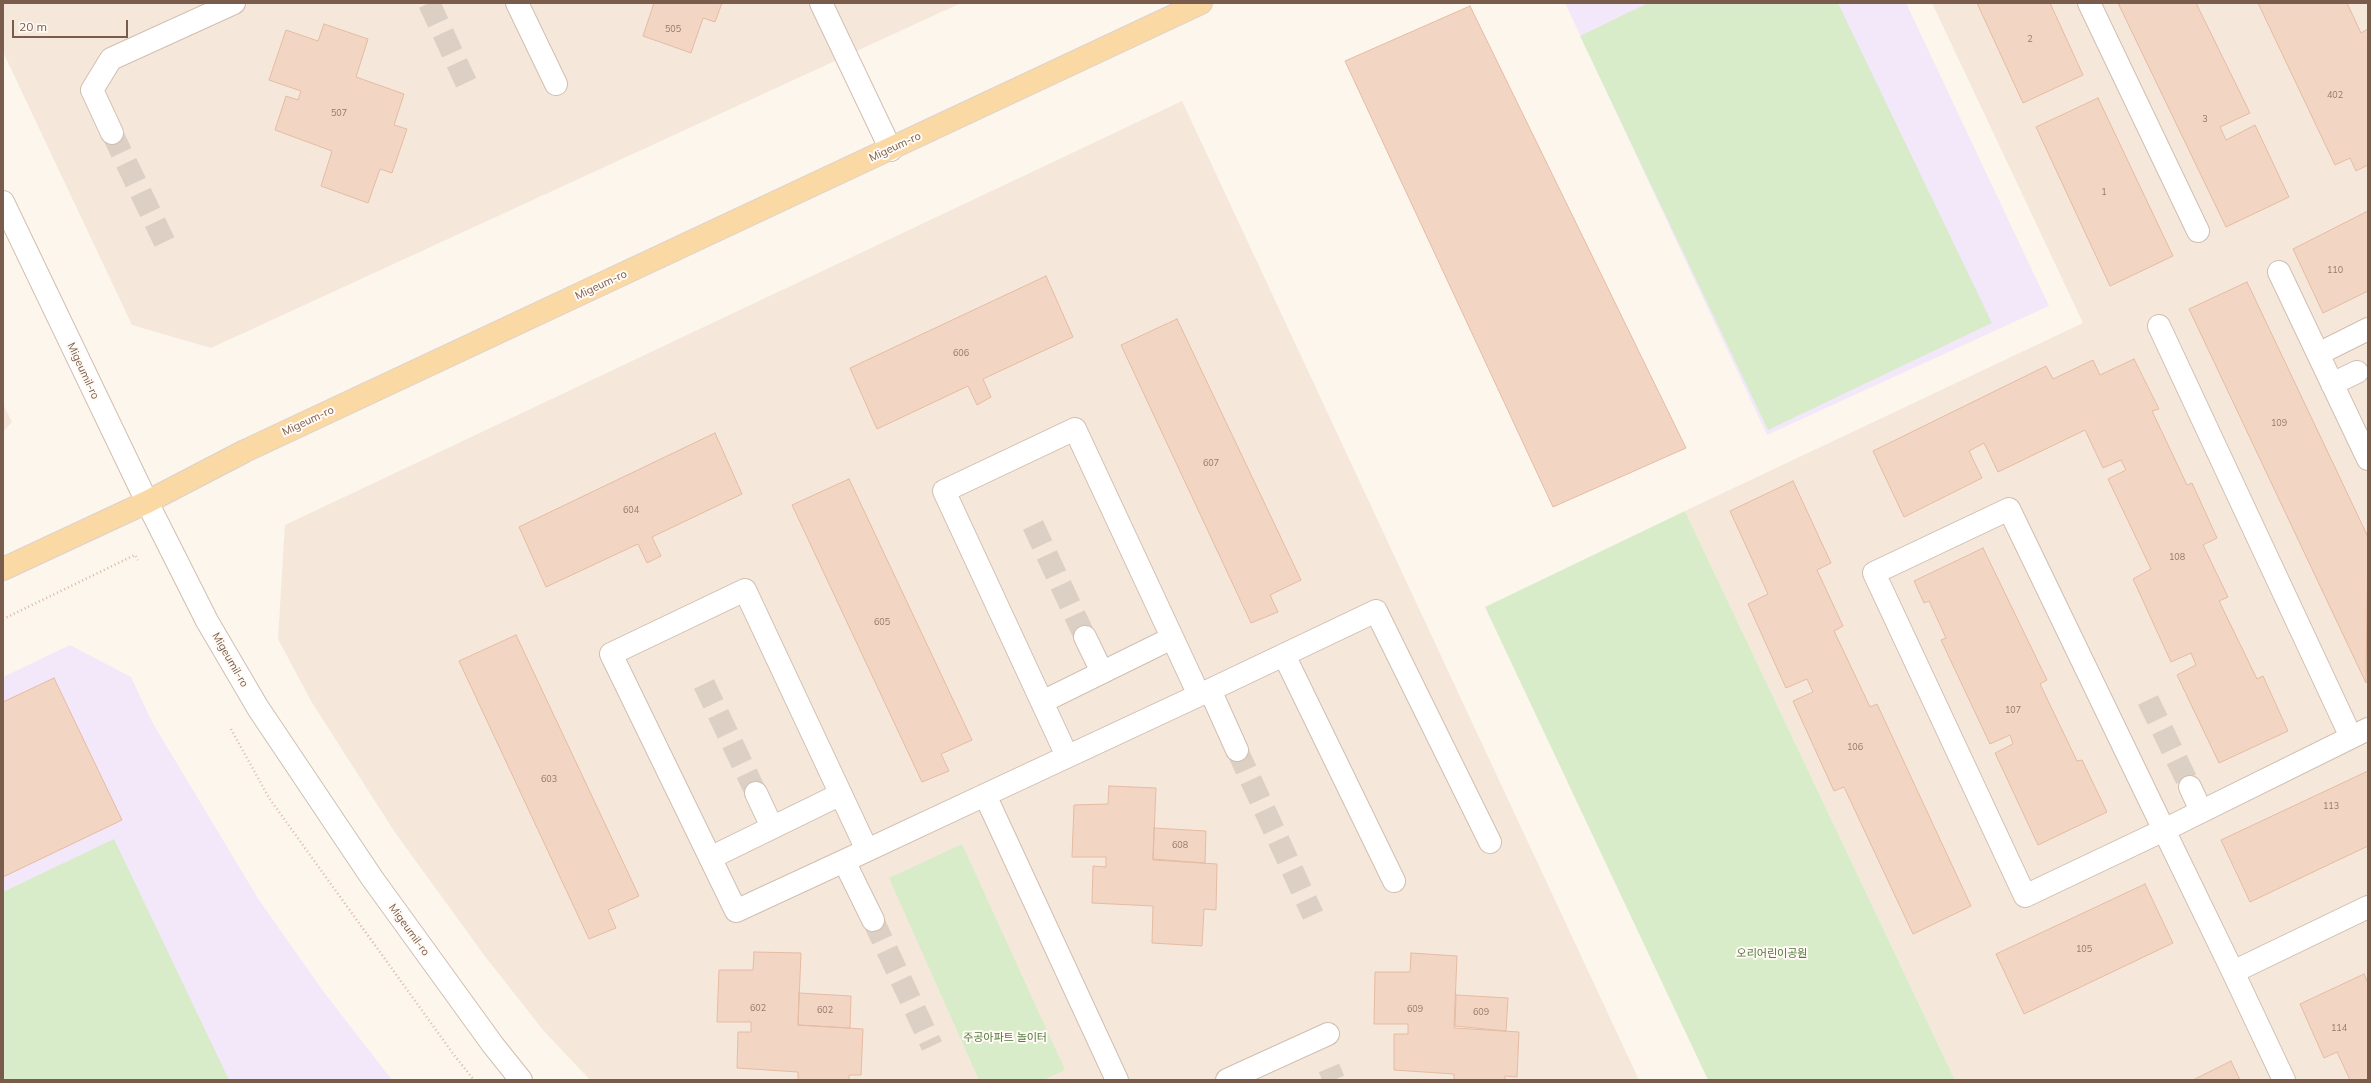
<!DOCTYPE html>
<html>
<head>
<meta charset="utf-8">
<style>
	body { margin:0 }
	#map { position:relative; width:2371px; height:1083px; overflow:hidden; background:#fdf6ec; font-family:Mulish,sans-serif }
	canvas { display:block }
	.frame { position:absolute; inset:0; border:4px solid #7a5c4d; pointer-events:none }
	.scale { position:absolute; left:12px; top:20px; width:116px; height:18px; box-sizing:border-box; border:2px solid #7a5c4d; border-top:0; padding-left:5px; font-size:12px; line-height:14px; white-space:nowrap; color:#7a5c4d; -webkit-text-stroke:3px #fffaf3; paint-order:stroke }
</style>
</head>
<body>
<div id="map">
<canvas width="2371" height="1083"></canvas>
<div class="frame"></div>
<div class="scale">20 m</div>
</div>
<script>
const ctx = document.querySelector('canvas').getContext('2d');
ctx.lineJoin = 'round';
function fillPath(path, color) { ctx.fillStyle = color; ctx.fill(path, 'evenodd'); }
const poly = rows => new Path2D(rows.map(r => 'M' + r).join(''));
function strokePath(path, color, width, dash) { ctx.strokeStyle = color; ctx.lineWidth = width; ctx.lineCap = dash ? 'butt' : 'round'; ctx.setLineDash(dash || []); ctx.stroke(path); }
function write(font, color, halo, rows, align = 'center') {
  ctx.font = font + ' Mulish,"Noto Sans KR",sans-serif'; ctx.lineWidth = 4; ctx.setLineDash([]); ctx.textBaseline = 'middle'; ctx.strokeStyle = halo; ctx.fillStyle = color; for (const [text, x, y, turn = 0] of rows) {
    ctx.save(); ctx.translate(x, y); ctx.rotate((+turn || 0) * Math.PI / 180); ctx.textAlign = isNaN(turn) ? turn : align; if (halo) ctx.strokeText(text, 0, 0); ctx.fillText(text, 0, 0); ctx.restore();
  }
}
const residential = poly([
	[3,3,961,3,211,348,132,325,3,52],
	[1932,3,2368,3,2368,1080,1955,1080,1685,511,2083,323],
	[1182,101,1639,1080,590,1080,543,1030,484,955,394,831,311,701,278,639,285,525],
	[3,404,12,422,3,432]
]);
const education = poly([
	[1565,3,1906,3,2049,306,1767,435],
	[70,645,131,677,152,722,259,900,323,991,392,1080,3,1080,3,677]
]);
const green = poly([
	[1648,3,1838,3,1992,323,1768,430,1580,36],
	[1685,511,1955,1080,1708,1080,1485,607],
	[114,839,229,1080,3,1080,3,892],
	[962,844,1065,1070,1043,1080,979,1080,889,878]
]);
const building = poly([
	[654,3,722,3,715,22,703,18,691,53,643,36,654,3],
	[1977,3,2050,3,2083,75,2023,103,1977,3],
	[2118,3,2196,3,2250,113,2220,127,2226,140,2255,125,2289,197,2226,227,2118,3],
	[2258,3,2347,3,2361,33,2368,29,2368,165,2356,171,2350,158,2335,165,2258,3],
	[1470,6,1686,448,1553,507,1345,61,1470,6],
	[324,24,368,39,356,77,404,94,394,125,407,129,392,173,380,169,368,203,321,186,332,151,275,130,286,96,298,100,301,91,269,80,286,30,318,41,324,24],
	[2098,98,2173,256,2110,286,2036,127,2098,98],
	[2368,211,2368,291,2323,313,2293,249,2368,211],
	[1046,276,1073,337,983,379,991,397,977,405,968,386,877,429,850,368,1046,276],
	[2247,282,2368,537,2366,683,2189,309,2247,282],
	[1177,319,1301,580,1270,595,1278,612,1251,623,1121,345,1177,319],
	[2134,359,2159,409,2152,411,2187,485,2192,483,2217,538,2203,545,2228,597,2219,601,2257,679,2263,676,2288,731,2219,763,2177,675,2196,665,2191,653,2171,662,2133,579,2151,569,2108,479,2126,470,2121,460,2103,468,2085,430,1998,472,1984,443,1969,451,1982,478,1904,517,1873,451,2046,366,2053,379,2093,360,2100,375,2134,359],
	[715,433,742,494,652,537,661,556,647,563,638,544,546,587,519,527,715,433],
	[849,479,972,740,941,754,949,771,922,782,792,505,849,479],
	[1793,481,1831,563,1817,570,1843,626,1834,631,1870,707,1877,704,1971,906,1913,934,1844,787,1834,791,1793,701,1813,692,1807,679,1786,688,1748,604,1768,594,1730,511,1793,481],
	[1983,548,2047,680,2040,684,2077,761,2082,760,2107,812,2038,845,1995,753,2013,744,2010,735,1990,744,1941,640,1946,638,1929,601,1924,603,1914,581,1983,548],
	[516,635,639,896,608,910,616,928,589,939,459,661,516,635],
	[54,678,122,820,3,877,3,702,54,678],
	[2368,771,2368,846,2250,902,2221,840,2368,771],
	[1109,786,1156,788,1153,860,1217,864,1216,910,1204,909,1202,946,1152,943,1153,906,1092,903,1093,866,1106,867,1106,857,1072,857,1074,805,1108,804,1109,786],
	[1154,828,1206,831,1205,863,1153,859,1154,828],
	[2145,884,2173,943,2024,1014,1996,954,2145,884],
	[754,952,801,953,798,1025,863,1029,861,1075,849,1075,849,1080,798,1080,798,1072,737,1068,738,1032,751,1032,751,1022,717,1022,719,970,753,970,754,952],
	[1411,953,1457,956,1454,1028,1519,1032,1517,1077,1505,1076,1505,1080,1454,1080,1454,1074,1394,1070,1394,1034,1408,1034,1408,1024,1374,1024,1375,972,1410,972,1411,953],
	[2364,974,2368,983,2368,1080,2350,1080,2337,1052,2324,1058,2300,1004,2364,974],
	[799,993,851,996,850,1028,798,1025,799,993],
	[1456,995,1508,998,1506,1031,1455,1026,1456,995],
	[2231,1061,2240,1080,2193,1080,2231,1061]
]);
const minorTunnel = poly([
	[429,3,470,91],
	[112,133,165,243],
	[1033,525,1085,637],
	[704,684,756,793],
	[2148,700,2190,787],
	[1237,750,1313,915],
	[873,920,932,1046],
	[1329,1068,1334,1080]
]);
const path = poly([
	[3,619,135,555,138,560],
	[231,729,269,798,454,1055,474,1080]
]);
const minor = poly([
	[517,3,556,84],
	[821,3,891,150],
	[2089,3,2198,231],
	[112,133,92,90,111,59,234,3],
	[3,202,147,502,207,621,258,708,372,878,493,1045,521,1080],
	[2279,272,2368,459],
	[2159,326,2351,737],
	[2318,354,2368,329],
	[2332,384,2357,372],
	[1085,637,1102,672],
	[1284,655,1394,881],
	[1210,690,1237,750],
	[1042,702,1172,638],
	[1067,756,944,491,1075,429,1199,695],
	[2190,787,2201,811],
	[756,793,772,827],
	[985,795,1117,1080],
	[867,850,745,590,611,654,736,911,844,861,985,795,1210,690,1376,611,1490,842],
	[710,858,841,794],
	[844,861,873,920],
	[2233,972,2368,907],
	[1227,1080,1328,1034],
	[2284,1080,2233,972,2164,830,2009,509,1874,573,2025,896,2164,830,2368,729]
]);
const major = poly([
	[3,569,147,502,245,451,1201,3]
]);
const numberNames = [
	["505",673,29],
	["2",2030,39],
	["402",2335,95],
	["507",339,113],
	["3",2205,119],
	["1",2104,192],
	["110",2335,270],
	["606",961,353],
	["109",2279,423],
	["607",1211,463],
	["604",631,510],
	["108",2177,557],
	["605",882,622],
	["107",2013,710],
	["106",1855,747],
	["603",549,779],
	["113",2331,806],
	["608",1180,845],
	["105",2084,949],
	["602",758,1008],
	["609",1415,1009],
	["602",825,1010],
	["609",1481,1012],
	["114",2339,1028]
];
const streetNames = [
	["Migeum-ro",895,147,-25],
	["Migeum-ro",601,285,-25],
	["Migeumil-ro",83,371,65],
	["Migeum-ro",308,421,-25],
	["Migeumil-ro",230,660,60],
	["Migeumil-ro",409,930,54]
];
const parkNames = [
	["오리어린이공원",1772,954],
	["주공아파트 놀이터",1005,1038]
];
fillPath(residential, '#f5e8da');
fillPath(education, '#f3e8fa');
fillPath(green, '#d8ecc9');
fillPath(building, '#f3d5c3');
strokePath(building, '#e6bba3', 1);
strokePath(minorTunnel, '#dcd0c4', 22, [22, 11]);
strokePath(minor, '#d1beb0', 24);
strokePath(major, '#dad1cd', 24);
strokePath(path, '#d9b8a5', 2.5, [1, 3]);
strokePath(minor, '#fff', 22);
strokePath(major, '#fbd9a5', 22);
write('9px', '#987a6a', null, numberNames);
write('11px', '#7a5c4d', '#fffaf3', streetNames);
write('11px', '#537a41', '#fffaf3', parkNames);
</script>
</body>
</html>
